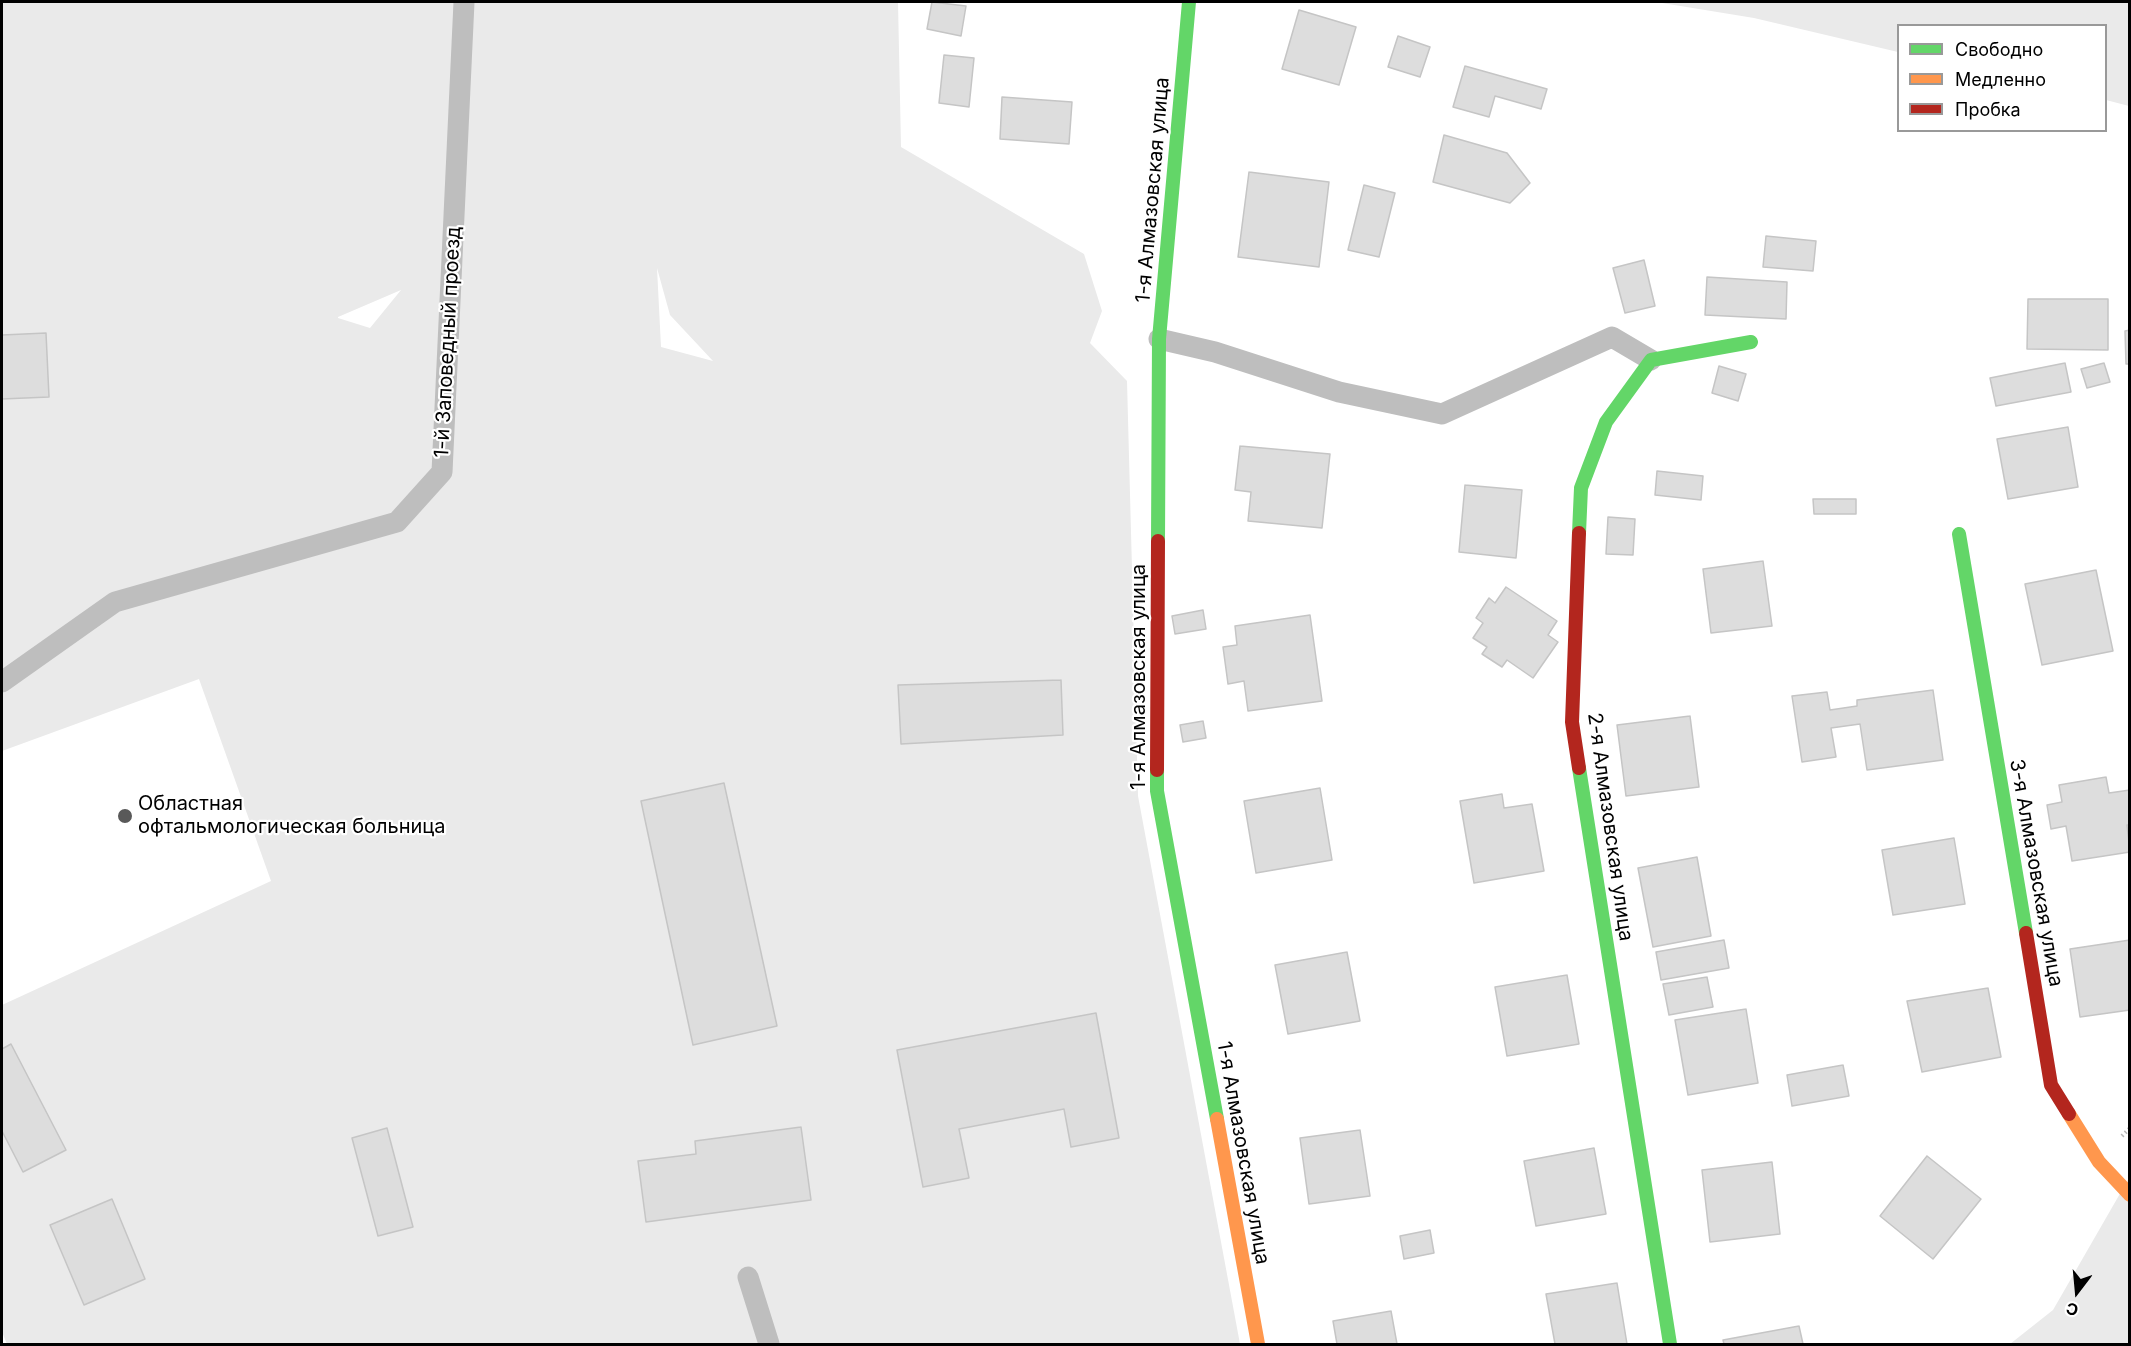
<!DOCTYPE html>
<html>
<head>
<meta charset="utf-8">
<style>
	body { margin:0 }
	#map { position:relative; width:2131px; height:1346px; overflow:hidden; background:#fff; font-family:Inter,sans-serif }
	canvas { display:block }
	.frame { position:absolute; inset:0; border:3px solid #000; pointer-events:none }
	.legend { position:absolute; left:1897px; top:24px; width:210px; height:108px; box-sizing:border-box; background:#fff; border:2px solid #999; margin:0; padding:8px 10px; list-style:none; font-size:18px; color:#000 }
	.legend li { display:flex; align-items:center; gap:12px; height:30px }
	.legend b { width:30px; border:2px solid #999 }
	.north { position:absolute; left:2047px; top:1262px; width:60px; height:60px; -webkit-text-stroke:4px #fff; paint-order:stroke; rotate:196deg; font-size:16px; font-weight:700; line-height:24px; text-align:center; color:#000 }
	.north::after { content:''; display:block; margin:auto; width:21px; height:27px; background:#000; clip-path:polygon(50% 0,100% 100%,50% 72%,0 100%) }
</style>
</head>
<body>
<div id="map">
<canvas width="2131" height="1346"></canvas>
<div class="frame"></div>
<ul class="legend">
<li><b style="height:8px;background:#63d668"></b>Свободно</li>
<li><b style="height:8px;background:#ff974d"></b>Медленно</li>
<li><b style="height:8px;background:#b3261e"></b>Пробка</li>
</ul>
<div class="north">С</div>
</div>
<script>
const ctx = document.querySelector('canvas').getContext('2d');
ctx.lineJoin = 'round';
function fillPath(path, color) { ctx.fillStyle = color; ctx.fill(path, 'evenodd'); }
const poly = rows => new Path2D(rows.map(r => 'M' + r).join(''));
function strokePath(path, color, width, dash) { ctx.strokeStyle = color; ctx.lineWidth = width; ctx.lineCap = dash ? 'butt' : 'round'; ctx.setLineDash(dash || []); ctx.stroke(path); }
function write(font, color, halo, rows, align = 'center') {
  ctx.font = font + ' Inter,sans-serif'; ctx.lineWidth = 4.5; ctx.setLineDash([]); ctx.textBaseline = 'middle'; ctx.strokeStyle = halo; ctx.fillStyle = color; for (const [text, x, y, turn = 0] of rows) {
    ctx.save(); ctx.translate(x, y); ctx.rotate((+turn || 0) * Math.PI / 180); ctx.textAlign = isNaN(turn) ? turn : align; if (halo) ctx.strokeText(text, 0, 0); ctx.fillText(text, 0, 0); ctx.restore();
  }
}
const green = poly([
	[2,2,898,2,901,147,1084,254,1102,311,1090,343,1127,381,1138,796,1240,1344,7,1344,2,1332,2,1005,271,881,199,679,2,751],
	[657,268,670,315,713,361,661,347],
	[401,290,370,328,338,318,338,317],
	[1656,2,2129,2,2129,106,2106,100,2106,26,1898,26,1898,52,1754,18],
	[2129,1178,2129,1344,2010,1344,2053,1310]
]);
const building = poly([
	[932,2,966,6,961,36,927,29,932,2],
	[1299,10,1356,27,1339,85,1282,69,1299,10],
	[1398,36,1430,47,1420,77,1388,67,1398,36],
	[944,55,974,58,969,107,939,103,944,55],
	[1465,66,1547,89,1541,109,1495,96,1489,117,1453,107,1465,66],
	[1002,97,1072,102,1069,144,1000,139,1002,97],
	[1444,135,1507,153,1530,183,1510,203,1433,182,1444,135],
	[1249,172,1329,182,1319,267,1238,257,1249,172],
	[1364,185,1395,193,1379,257,1348,250,1364,185],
	[1766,236,1816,241,1813,271,1763,267,1766,236],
	[1644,260,1655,306,1625,313,1613,268,1644,260],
	[1707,277,1787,282,1786,319,1705,315,1707,277],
	[2028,299,2108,299,2108,350,2027,349,2028,299],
	[2130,330,2130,364,2126,364,2125,331,2130,330],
	[46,333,49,397,2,399,2,335,46,333],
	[2065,363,2071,392,1996,406,1990,378,2065,363],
	[2104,363,2110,382,2087,388,2081,369,2104,363],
	[1719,366,1746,374,1738,401,1712,393,1719,366],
	[2068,427,2078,487,2008,499,1997,439,2068,427],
	[1240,446,1330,454,1322,528,1248,521,1251,492,1235,490,1240,446],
	[1657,471,1703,476,1701,500,1655,495,1657,471],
	[1465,485,1522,490,1516,558,1459,552,1465,485],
	[1813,499,1856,499,1856,514,1814,514,1813,499],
	[1608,517,1635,519,1633,555,1606,554,1608,517],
	[1763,561,1772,626,1711,633,1703,569,1763,561],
	[2096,570,2113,651,2042,665,2025,584,2096,570],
	[1506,587,1557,621,1548,635,1558,642,1533,678,1507,660,1502,667,1482,654,1487,647,1473,638,1483,623,1476,618,1489,598,1495,603,1506,587],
	[1203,610,1206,629,1175,634,1172,616,1203,610],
	[1310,615,1322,701,1248,711,1244,681,1228,684,1223,647,1237,645,1235,626,1310,615],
	[1061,680,1063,735,901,744,898,685,1061,680],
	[1933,690,1943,760,1867,770,1860,724,1831,728,1836,757,1802,762,1792,696,1827,692,1830,710,1857,706,1857,700,1933,690],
	[1690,716,1699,787,1626,796,1617,725,1690,716],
	[1203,721,1206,738,1183,742,1180,725,1203,721],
	[2106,777,2109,793,2130,790,2130,825,2127,825,2130,852,2072,861,2066,826,2051,829,2047,805,2062,802,2059,785,2106,777],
	[724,783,777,1026,693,1045,641,801,724,783],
	[1320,788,1332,860,1256,873,1244,801,1320,788],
	[1502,794,1504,808,1532,804,1544,871,1474,883,1460,801,1502,794],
	[1954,838,1965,904,1893,915,1882,850,1954,838],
	[1697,857,1711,936,1653,947,1638,868,1697,857],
	[1724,940,1729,968,1661,980,1656,952,1724,940],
	[2130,940,2130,1010,2080,1017,2070,949,2130,940],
	[1347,952,1360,1021,1288,1034,1275,965,1347,952],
	[1567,975,1579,1044,1507,1056,1495,987,1567,975],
	[1707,977,1713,1007,1669,1015,1663,984,1707,977],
	[1988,988,2001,1057,1922,1072,1907,1001,1988,988],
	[1746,1009,1758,1083,1688,1095,1675,1020,1746,1009],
	[1096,1013,1119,1138,1071,1147,1064,1109,959,1129,969,1178,923,1187,897,1050,1096,1013],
	[11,1044,66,1150,23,1172,2,1131,2,1049,11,1044],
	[1843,1065,1849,1096,1792,1106,1787,1075,1843,1065],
	[801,1127,811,1200,646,1222,638,1161,696,1154,695,1141,801,1127],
	[387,1128,413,1227,378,1236,352,1138,387,1128],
	[1360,1130,1370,1196,1309,1204,1300,1138,1360,1130],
	[1594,1148,1606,1214,1536,1226,1524,1161,1594,1148],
	[1927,1156,1981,1199,1933,1259,1880,1216,1927,1156],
	[1772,1162,1780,1234,1710,1242,1702,1170,1772,1162],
	[112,1199,145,1279,84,1305,50,1225,112,1199],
	[1430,1230,1434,1253,1404,1259,1400,1236,1430,1230],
	[1617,1283,1627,1344,1555,1344,1546,1294,1617,1283],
	[1391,1311,1397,1344,1337,1344,1333,1321,1391,1311],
	[1799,1326,1803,1344,1724,1344,1723,1340,1799,1326]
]);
const path = poly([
	[2122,1136,2130,1128]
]);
const lane = poly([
	[1159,339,1215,352,1339,392,1442,414,1612,337,1651,360],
	[2,682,115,602,397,522,442,472,464,2],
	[748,1277,769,1344]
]);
const fast = poly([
	[1579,533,1581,488,1606,422,1651,360,1751,342],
	[1959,534,2026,933],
	[1158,541,1159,339,1189,2],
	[1579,768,1670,1344],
	[1157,770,1157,791,1217,1119]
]);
const slow = poly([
	[2069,1114,2099,1162,2130,1195],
	[1217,1119,1258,1344]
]);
const jam = poly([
	[1579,768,1572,722,1579,533],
	[1157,770,1158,541],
	[2026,933,2051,1085,2069,1114]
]);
const markers = [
	[125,816,8,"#595959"]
];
const streetNames = [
	["1-я Алмазовская улица",1153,190,-85],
	["1-й Заповедный проезд",448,342,-87],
	["1-я Алмазовская улица",1139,677,-90],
	["2-я Алмазовская улица",1610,827,82],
	["3-я Алмазовская улица",2036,873,80],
	["1-я Алмазовская улица",1243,1153,80]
];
const poiNames = [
	["Областная",138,804],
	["офтальмологическая больница",138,827]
];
fillPath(green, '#eaeaea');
fillPath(building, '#ddd');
strokePath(building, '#c5c5c5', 1.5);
strokePath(path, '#b8b8b8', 4, [1.5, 3]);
strokePath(lane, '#bebebe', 21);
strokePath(fast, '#63d668', 14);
strokePath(slow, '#ff974d', 14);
strokePath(jam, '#b3261e', 14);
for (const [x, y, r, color] of markers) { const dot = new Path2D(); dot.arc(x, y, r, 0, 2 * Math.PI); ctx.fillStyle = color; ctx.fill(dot); strokePath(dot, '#fff', 2); }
write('20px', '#000', '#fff', streetNames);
write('20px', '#000', '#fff', poiNames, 'left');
</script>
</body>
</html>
